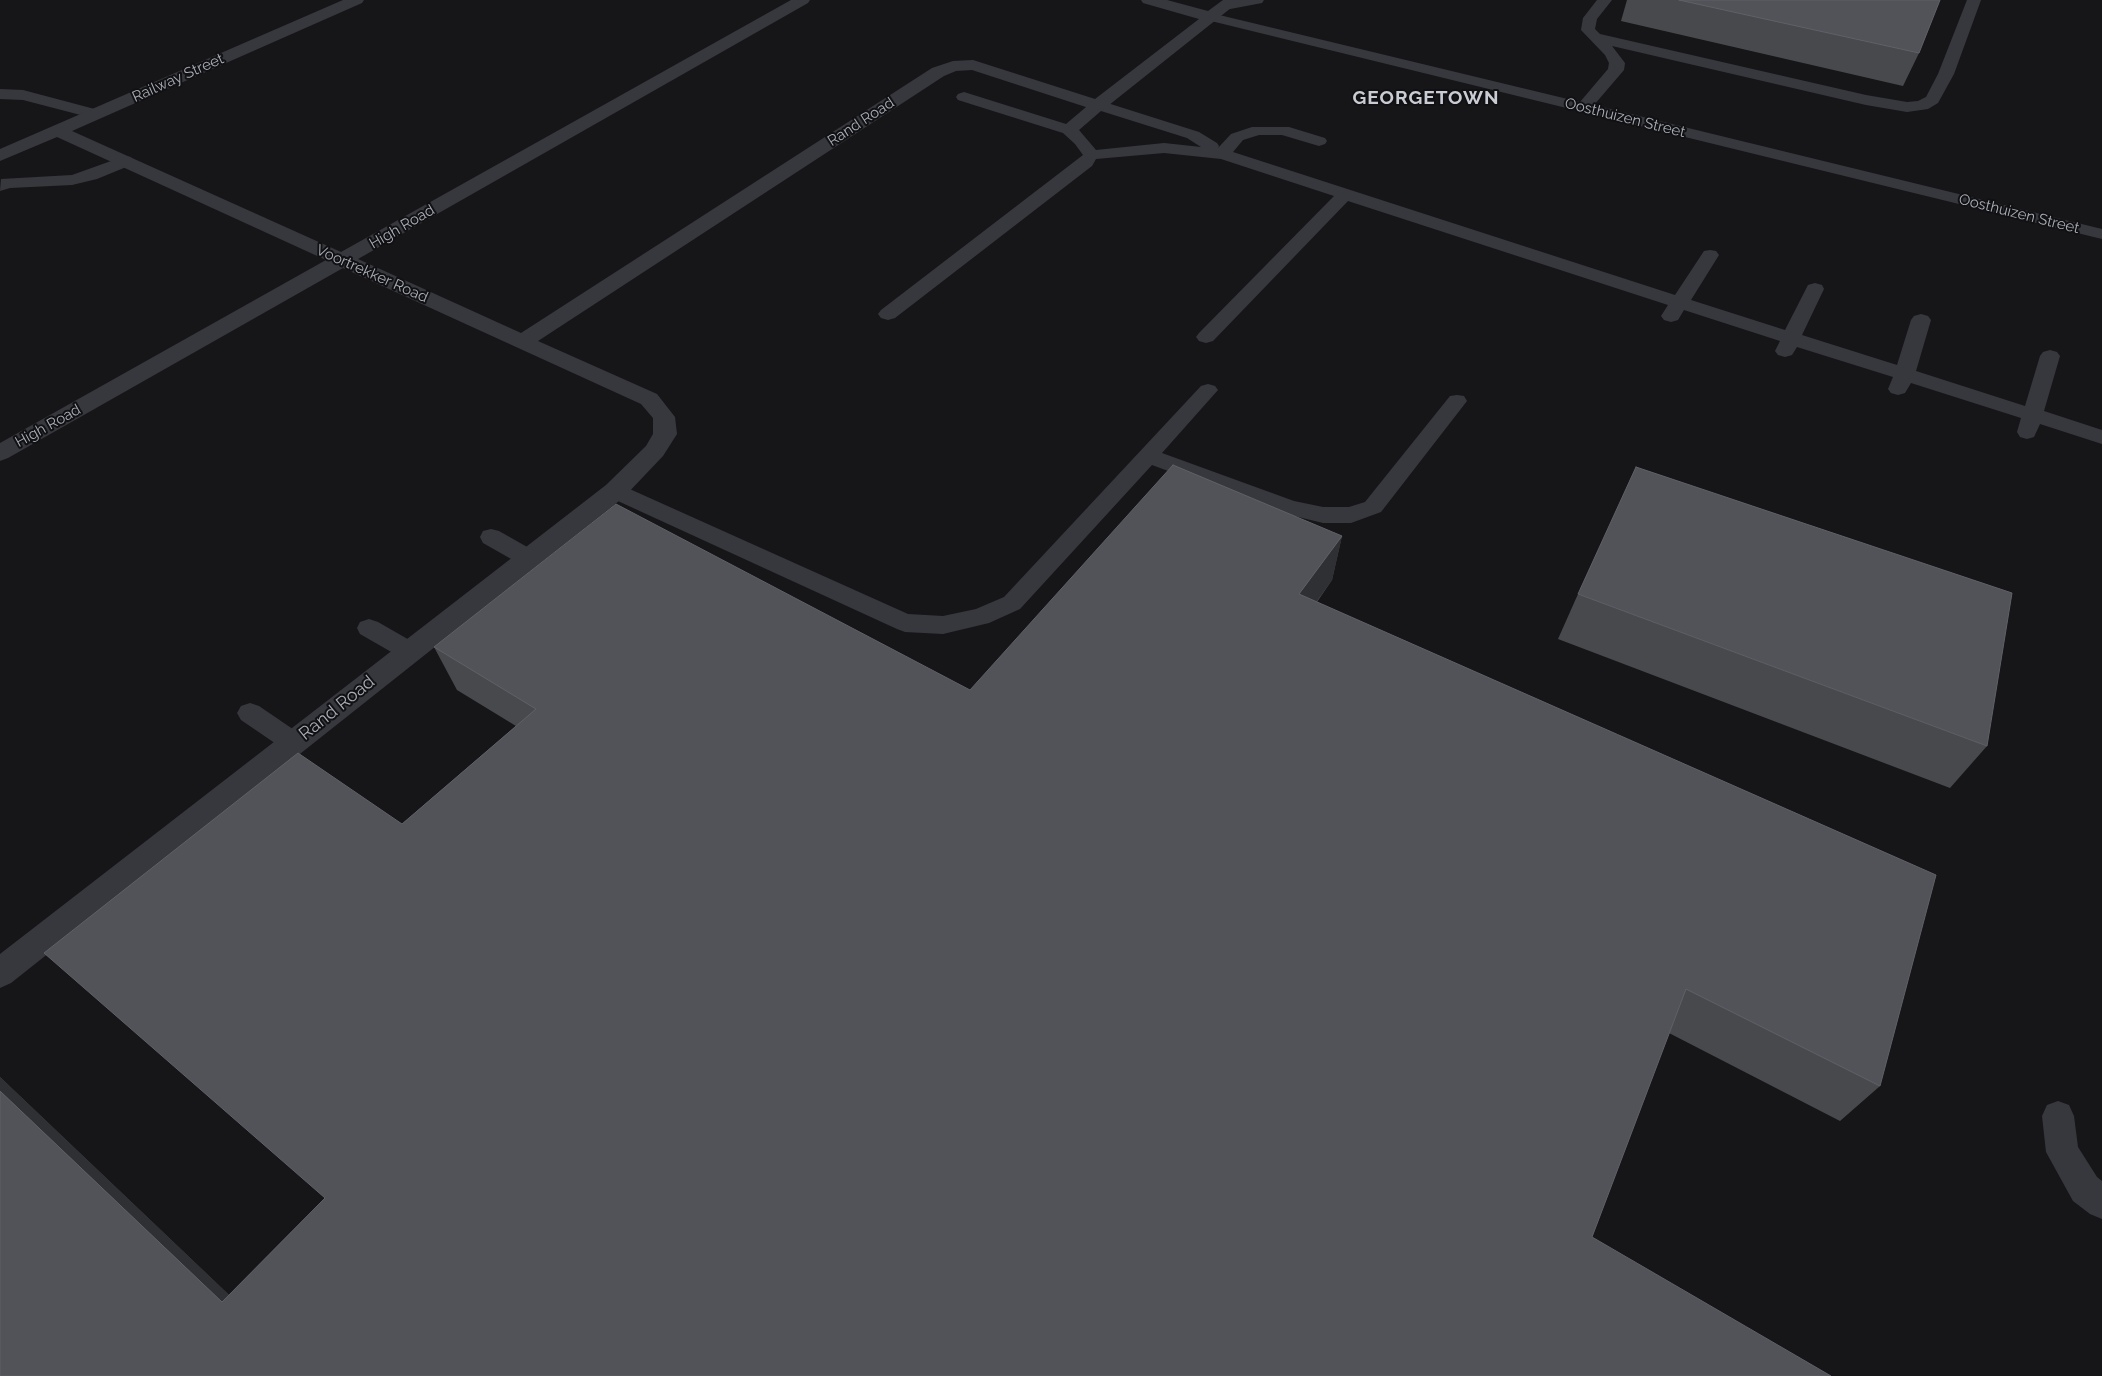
<!DOCTYPE html>
<html>
<head>
<meta charset="utf-8">
<style>
	body { margin:0 }
	canvas { display:block; background:#161618 }
</style>
</head>
<body>
<canvas width="2102" height="1376"></canvas>
<script>
const ctx = document.querySelector('canvas').getContext('2d');
ctx.lineJoin = 'round';
const poly = rows => new Path2D(rows.map(r => 'M' + r).join(''));
function fillPath(path, color) { ctx.fillStyle = color; ctx.fill(path, 'evenodd'); }
function strokePath(path, color, width, dash) { ctx.strokeStyle = color; ctx.lineWidth = width; ctx.lineCap = dash ? 'butt' : 'round'; ctx.setLineDash(dash || []); ctx.stroke(path); }
function write(font, color, halo, rows, align = 'center') {
  ctx.font = font + ' Raleway,sans-serif'; ctx.lineWidth = 4; ctx.setLineDash([]); ctx.textBaseline = 'middle'; ctx.strokeStyle = halo; ctx.fillStyle = color; for (const [text, x, y, turn = 0] of rows) {
    ctx.save(); ctx.translate(x, y); ctx.rotate((+turn || 0) * Math.PI / 180); ctx.textAlign = isNaN(turn) ? turn : align; if (halo) ctx.strokeText(text, 0, 0); ctx.fillText(text, 0, 0); ctx.restore();
  }
}
const service = poly([
	[1234,0,1264,0,1262,3,1225,10,1220,9,1218,6,1220,3,1234,0],
	[1597,0,1612,0,1597,19,1595,29,1600,34,1866,95,1907,102,1918,101,1926,97,1938,74,1967,0,1981,0,1954,74,1938,103,1928,109,1907,112,1866,105,1612,46,1625,63,1624,70,1594,105,2102,229,2102,239,1211,21,1206,20,1204,17,1206,14,1211,13,1580,102,1608,69,1609,63,1605,55,1581,30,1583,18,1597,0],
	[0,89,23,90,102,111,104,114,102,117,96,119,23,100,0,99,0,89],
	[964,92,1066,124,1092,102,1098,100,1199,132,1217,143,1219,146,1218,148,1231,134,1252,127,1289,127,1325,138,1327,141,1325,144,1319,146,1282,135,1259,135,1243,140,1233,152,1675,295,1704,251,1710,250,1716,251,1719,255,1691,300,1785,330,1808,285,1815,283,1822,285,1824,289,1802,335,1897,365,1911,320,1914,316,1921,314,1928,316,1931,320,1916,371,2025,406,2040,356,2043,352,2050,350,2057,352,2060,356,2044,411,2102,430,2102,444,2040,424,2034,437,2027,439,2020,437,2017,432,2021,418,1911,383,1905,393,1898,395,1891,393,1888,389,1893,377,1797,347,1792,355,1785,357,1778,355,1775,351,1780,341,1684,310,1678,320,1671,322,1664,320,1661,316,1668,305,1348,201,1213,341,1206,343,1199,341,1196,337,1199,333,1334,196,1221,159,1164,153,1096,159,1092,166,895,318,888,320,881,318,878,314,881,310,1083,155,1075,144,1063,133,958,100,956,97,958,94,964,92],
	[1101,111,1187,138,1201,147,1164,143,1096,150,1079,130,1101,111],
	[125,156,131,157,133,161,131,165,97,179,72,185,10,188,0,191,1,179,72,175,125,156],
	[1208,384,1215,386,1218,390,1162,453,1294,501,1323,507,1349,507,1365,502,1450,396,1457,395,1464,396,1467,401,1381,512,1351,523,1323,523,1282,513,1152,465,1020,609,989,623,943,634,905,632,897,629,607,496,604,491,607,486,615,484,623,486,908,614,943,616,976,609,1004,597,1201,386,1208,384],
	[491,529,499,531,536,552,539,558,536,564,528,566,520,564,483,543,480,537,483,531,491,529],
	[369,619,378,622,418,645,421,651,418,657,409,660,400,657,360,634,357,628,360,622,369,619],
	[250,703,259,706,303,736,307,743,303,750,294,753,285,750,241,720,237,713,241,706,250,703],
	[2058,1101,2069,1105,2074,1116,2078,1147,2097,1177,2102,1181,2102,1219,2090,1214,2073,1201,2046,1152,2042,1116,2047,1105,2058,1101]
]);
const minor = poly([
	[343,0,364,0,362,3,72,131,341,252,791,0,810,0,808,3,358,259,521,333,932,68,953,61,973,60,1095,99,1199,19,1143,3,1141,0,1167,0,1208,11,1223,0,1241,0,1104,109,1098,110,1092,109,972,70,956,71,944,76,538,341,657,394,675,417,677,434,663,456,624,497,11,983,0,988,0,954,606,485,646,446,653,434,653,418,641,404,343,268,8,458,0,461,0,443,326,260,57,137,0,161,0,149,343,0]
]);
const wall = poly([
	[1627,0,1940,0,1919,53,1903,86,1621,21],
	[1342,536,1332,580,1317,602,1880,1086,1840,1121,1669,1033,0,1376,0,1077,229,1295,325,1198,402,824,516,726,457,690,434,647,970,690],
	[1578,594,1987,746,1950,788,1558,639]
]);
const shadedWall = poly([
	[1342,536,1332,580,1290,638,1299,594],
	[0,1077,265,1329,222,1302,0,1091]
]);
const building = poly([
	[1679,0,1940,0,1919,53,1679,0],
	[1173,465,1342,536,1299,594,1936,875,1880,1086,1686,989,1592,1237,1831,1376,0,1376,0,1091,222,1302,325,1198,44,953,298,753,402,824,536,709,434,647,616,504,970,690,1173,465],
	[1636,467,2012,593,1987,746,1578,594,1636,467]
]);
const farStreetnames = [
	["Railway Street",178,78,-24],
	["Oosthuizen Street",1625,118,14],
	["Rand Road",861,122,-33],
	["Oosthuizen Street",2019,214,14],
	["High Road",402,227,-30],
	["Voortrekker Road",372,274,24],
	["High Road",48,426,-29]
];
const streetNames = [
	["Rand Road",337,708,-39]
];
const farDistrictnames = [
	["GEORGETOWN",1426,98]
];
fillPath(service, '#37383d');
fillPath(minor, '#37383d');
fillPath(wall, '#47494d');
fillPath(shadedWall, '#2f3033');
fillPath(building, '#525359');
strokePath(building, '#5f6168', 1);
write('15px', '#a8adb8', '#111113', farStreetnames);
write('18px', '#a8adb8', '#111113', streetNames);
ctx.letterSpacing = '1px';
write('bold 19px', '#c9ccd4', '#111113', farDistrictnames);
ctx.letterSpacing = '0px';
</script>
</body>
</html>
